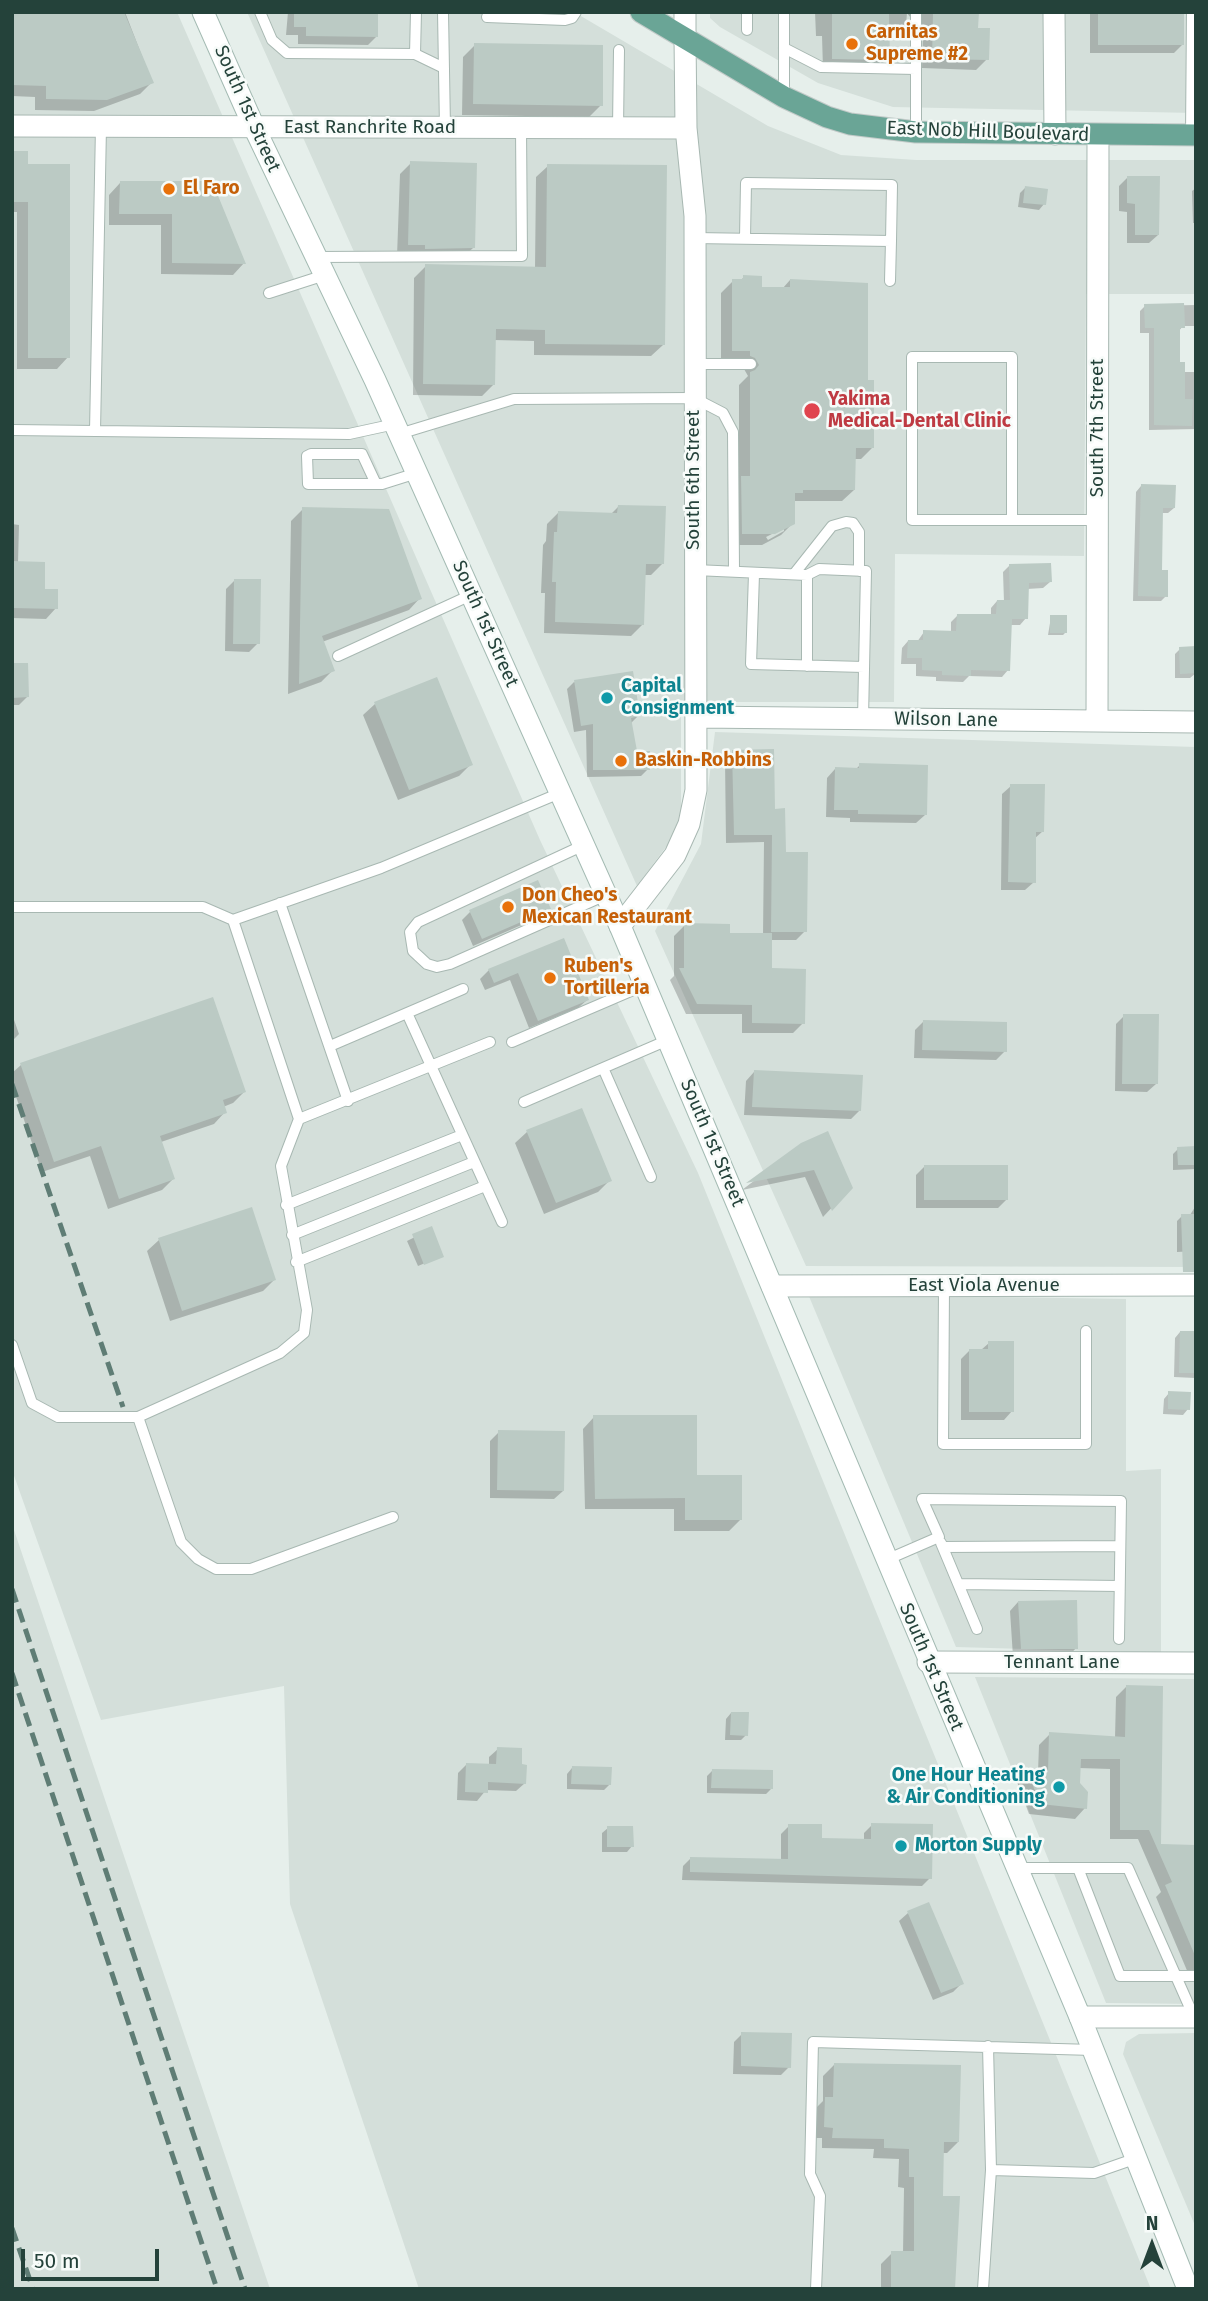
<!DOCTYPE html>
<html>
<head>
<meta charset="utf-8">
<style>
	body { margin:0 }
	#map { position:relative; width:1208px; height:2301px; overflow:hidden; background:#e6efeb; font-family:"Fira Sans",sans-serif }
	canvas { display:block }
	.frame { position:absolute; inset:0; border:14px solid #24423a; pointer-events:none }
	.north { position:absolute; left:1117px; top:2210px; width:70px; height:70px; -webkit-text-stroke:5px #f7fbf9; paint-order:stroke; rotate:0deg; font-size:19px; font-weight:700; line-height:28px; text-align:center; color:#24423a }
	.north::after { content:''; display:block; margin:auto; width:24px; height:32px; background:#24423a; clip-path:polygon(50% 0,100% 100%,50% 72%,0 100%) }
	.scale { position:absolute; left:21px; top:2249px; width:138px; height:32px; box-sizing:border-box; border:4px solid #24423a; border-top:0; padding-left:9px; font-size:21px; line-height:24px; white-space:nowrap; color:#24423a; -webkit-text-stroke:5px #f7fbf9; paint-order:stroke }
</style>
</head>
<body>
<div id="map">
<canvas width="1208" height="2301"></canvas>
<div class="frame"></div>
<div class="north">N</div>
<div class="scale">50 m</div>
</div>
<script>
const ctx = document.querySelector('canvas').getContext('2d');
ctx.lineJoin = 'round';
function fillPath(path, color) { ctx.fillStyle = color; ctx.fill(path, 'evenodd'); }
const poly = rows => new Path2D(rows.map(r => 'M' + r).join(''));
function strokePath(path, color, width, dash) { ctx.strokeStyle = color; ctx.lineWidth = width; ctx.lineCap = dash ? 'butt' : 'round'; ctx.setLineDash(dash || []); ctx.stroke(path); }
function write(font, color, halo, rows, align = 'center') {
  ctx.font = font + ' "Fira Sans",sans-serif'; ctx.lineWidth = 5; ctx.setLineDash([]); ctx.textBaseline = 'middle'; ctx.strokeStyle = halo; ctx.fillStyle = color; for (const [text, x, y, turn = 0] of rows) {
    ctx.save(); ctx.translate(x, y); ctx.rotate((+turn || 0) * Math.PI / 180); ctx.textAlign = isNaN(turn) ? turn : align; if (halo) ctx.strokeText(text, 0, 0); ctx.fillText(text, 0, 0); ctx.restore();
  }
}
const built = poly([
	[12,12,177,12,540,840,698,1173,1151,2289,419,2289,290,1904,284,1686,101,1720,12,1470],
	[247,12,574,12,768,126,841,155,916,160,1196,160,1196,294,1086,294,1084,556,895,554,894,702,681,702,681,813,674,836,637,886],
	[710,12,1196,12,1196,113,893,107,818,83,720,27,710,18],
	[715,732,1196,747,1196,1267,806,1266,655,931,701,844],
	[808,1294,1126,1299,1126,1471,1161,1469,1161,1653,956,1647],
	[12,1524,270,2289,12,2289],
	[975,1677,1196,1679,1196,2004,1106,2003],
	[1196,2033,1196,2228,1123,2054,1126,2042,1139,2034]
]);
const shadow = poly([
	[12,12,125,12,152,82,140,94,94,111,35,110,35,97,12,96],
	[288,12,376,12,376,37,368,45,298,44,298,35,286,35],
	[815,12,977,12,977,30,987,59,976,70,922,68,923,35,914,35,914,22,907,13,906,25,896,35,888,35,888,59,878,70,823,69,822,36,816,36],
	[1090,12,1184,12,1182,45,1174,53,1090,53],
	[475,45,601,105,589,117,462,115,463,57],
	[12,152,26,166,68,357,57,369,17,369,17,212,12,212],
	[411,163,473,248,461,259,397,256,400,174],
	[548,166,663,345,651,356,534,355,534,341,494,340,494,384,482,396,413,395,414,278,426,266,535,268,536,177],
	[1128,177,1158,235,1149,243,1127,243,1127,212,1119,211,1119,186],
	[120,183,211,183,244,263,233,275,161,274,161,225,109,225,109,195],
	[1025,188,1044,204,1039,210,1018,207,1020,193],
	[1196,188,1196,223,1193,223,1192,191],
	[744,277,760,288,783,288,790,280,866,382,872,448,861,459,854,459,854,490,842,501,793,501,793,523,781,535,762,545,731,545,730,489,739,480,739,385,748,376,744,369,721,361,721,293,733,281,740,281],
	[784,528,784,531,768,540,766,537],
	[1196,305,1196,326,1183,326,1178,332,1179,364,1183,372,1196,372,1196,429,1149,430,1149,333,1140,333,1140,311,1145,306],
	[1141,486,1174,508,1168,513,1162,513,1161,571,1166,596,1161,601,1133,601,1136,492],
	[618,507,663,563,651,575,644,575,643,624,631,636,544,633,545,593,541,593,543,545,546,541,547,524,558,513,611,514],
	[303,509,420,598,409,610,322,642,333,670,321,682,288,694,291,521],
	[12,524,19,525,18,563,56,608,46,619,12,618],
	[1010,565,1050,582,1043,588,1027,589,1026,618,1020,625,1010,625,1008,670,1002,677,969,676,963,682,936,681,936,677,916,676,916,664,901,664,902,648,908,641,917,642,924,632,951,633,951,622,958,615,991,616,991,608,997,601,1004,602,1003,572],
	[235,580,258,643,249,652,225,651,226,589],
	[1051,617,1066,632,1063,635,1048,635],
	[1180,649,1196,673,1190,678,1175,678,1175,654],
	[12,665,27,697,19,705,12,705],
	[574,682,638,716,631,723,635,753,648,769,641,776,587,777,586,730,574,732,567,689],
	[375,704,471,764,459,776,398,800,363,715],
	[733,752,773,811,805,931,796,940,770,940,770,970,803,1023,793,1033,742,1033,742,1014,686,1014,670,980,674,976,674,936,685,925,728,935,763,935,764,842,726,843,725,760],
	[860,765,925,815,916,823,850,822,850,818,826,817,827,778,835,769,855,770],
	[1011,786,1043,831,1034,839,1034,882,1025,890,1001,890,1002,794],
	[549,908,540,917,473,946,462,920,470,912],
	[563,940,587,1000,578,1008,529,1028,510,980,485,990,480,979,489,970],
	[12,1014,19,1034,12,1041],
	[1124,1016,1156,1084,1147,1092,1115,1091,1116,1024],
	[923,1022,1005,1051,996,1060,914,1058,915,1030],
	[21,1065,244,1092,233,1103,223,1107,225,1112,214,1124,161,1142,173,1179,162,1190,108,1209,90,1156,42,1172,12,1085,12,1073],
	[754,1072,860,1110,851,1119,744,1115,746,1081],
	[527,1132,610,1180,598,1192,544,1214,515,1143],
	[801,1145,851,1187,823,1217,805,1177,742,1190],
	[1196,1148,1196,1169,1173,1170,1173,1154,1178,1149],
	[924,1167,1007,1199,998,1208,916,1208,916,1175],
	[1195,1207,1196,1251,1177,1252,1177,1221,1182,1216,1190,1215],
	[431,1229,442,1256,418,1266,407,1241],
	[159,1240,274,1280,263,1291,170,1321,147,1251],
	[1180,1332,1196,1333,1195,1378,1174,1377,1175,1338],
	[989,1343,1012,1411,1004,1420,961,1420,961,1359,970,1350,981,1350],
	[1169,1393,1188,1409,1183,1415,1163,1414,1164,1399],
	[594,1417,695,1477,741,1519,729,1531,674,1531,674,1509,585,1509,583,1429],
	[499,1432,563,1491,554,1499,490,1498,490,1441],
	[1018,1602,1076,1648,1068,1657,1013,1657,1010,1611],
	[1126,1687,1160,1846,1196,1847,1196,1980,1191,1980,1156,1897,1161,1892,1138,1839,1110,1839,1110,1769,1079,1768,1079,1783,1085,1808,1075,1819,1029,1814,1017,1782,1027,1772,1038,1772,1039,1745,1050,1734,1115,1738,1116,1697],
	[731,1713,746,1735,741,1740,725,1740,726,1719],
	[498,1749,520,1766,525,1783,516,1791,486,1790,477,1801,457,1800,458,1773,466,1765,489,1766,489,1757],
	[572,1768,610,1784,604,1790,567,1789,567,1774],
	[712,1771,771,1789,766,1794,707,1793,707,1776],
	[872,1825,930,1878,922,1886,682,1880,683,1866,691,1858,781,1861,781,1834,789,1826,821,1840,864,1840,864,1833],
	[608,1828,632,1846,627,1852,602,1852,602,1833],
	[908,1913,962,1983,953,1992,933,2000,899,1921],
	[742,2034,789,2067,781,2075,733,2074,734,2042],
	[834,2065,958,2142,947,2153,942,2153,941,2198,953,2289,881,2289,881,2264,892,2253,903,2253,904,2188,898,2187,899,2159,873,2158,874,2149,822,2148,822,2138,814,2138,815,2109,823,2101,823,2076]
]);
const building = poly([
	[12,12,124,12,154,83,107,100,46,99,46,86,12,85],
	[294,12,378,12,378,37,306,36,306,27,294,27],
	[832,12,889,12,890,60,832,59],
	[933,12,979,12,978,28,990,28,989,60,932,59],
	[1098,12,1184,12,1184,45,1098,45],
	[474,43,603,45,603,106,473,104],
	[12,151,28,151,28,164,70,164,70,358,28,358,28,202,12,202],
	[410,161,477,163,475,248,425,249,425,245,408,245],
	[547,164,667,165,665,345,545,344,545,330,496,329,495,385,423,384,425,264,546,267],
	[1127,176,1160,176,1159,235,1135,235,1135,204,1127,203],
	[120,181,212,181,246,264,172,263,172,214,119,214],
	[1025,186,1048,189,1046,205,1023,203],
	[743,275,762,276,762,287,790,287,790,279,868,283,868,380,874,380,874,448,856,448,855,490,803,490,803,493,795,493,795,524,775,534,742,534,741,476,750,476,750,372,755,370,759,365,755,358,750,356,750,351,732,351,732,279,743,279],
	[1184,303,1185,328,1180,328,1180,362,1185,362,1185,399,1193,399,1192,426,1154,425,1154,328,1145,328,1144,304],
	[1141,484,1176,485,1175,508,1163,508,1162,570,1168,570,1168,597,1138,596],
	[618,505,666,506,664,564,646,564,644,625,555,622,556,582,552,582,554,532,557,532,558,511,617,513],
	[302,507,389,509,422,599,322,636,335,671,299,684],
	[12,561,45,562,45,589,58,589,58,609,12,608],
	[1051,563,1052,582,1029,583,1028,619,1012,619,1010,671,971,670,971,676,942,675,942,671,922,670,922,658,907,658,908,640,923,640,923,630,956,631,957,614,996,614,997,600,1010,600,1009,564],
	[234,579,261,579,260,644,233,644],
	[1050,615,1067,615,1067,633,1050,633],
	[1196,646,1196,673,1180,674,1179,647],
	[12,663,28,663,29,697,12,698],
	[633,671,640,716,631,718,637,751,650,751,650,770,593,770,593,724,581,726,574,680],
	[437,677,473,765,409,790,374,702],
	[774,749,775,809,785,808,786,852,808,852,807,932,771,932,772,835,734,835,732,750],
	[859,763,928,765,927,815,858,814,858,810,834,810,835,767,859,768],
	[1010,784,1045,784,1044,832,1036,832,1036,883,1008,882],
	[538,880,551,909,482,939,469,910],
	[684,923,730,924,730,933,772,933,772,968,806,969,805,1024,752,1023,752,1005,697,1004,679,968,684,968],
	[564,938,589,1000,538,1021,518,973,494,983,488,969],
	[213,997,246,1092,223,1100,227,1113,160,1136,175,1179,119,1199,101,1146,54,1162,20,1063],
	[1123,1014,1159,1014,1158,1084,1122,1084],
	[923,1020,1007,1022,1007,1052,922,1050],
	[754,1070,863,1075,861,1111,752,1107],
	[582,1108,612,1181,556,1203,526,1130],
	[828,1131,853,1188,832,1211,814,1170,746,1183,801,1143],
	[1196,1146,1196,1165,1178,1165,1177,1147],
	[924,1165,1008,1165,1008,1200,924,1200],
	[252,1207,276,1280,182,1311,158,1238],
	[1181,1214,1196,1214,1196,1272,1183,1272],
	[432,1226,444,1257,424,1265,412,1234],
	[1180,1331,1196,1331,1196,1373,1179,1373],
	[988,1341,1014,1341,1014,1412,969,1412,969,1349,988,1349],
	[1168,1391,1191,1392,1190,1410,1168,1409],
	[593,1415,697,1415,697,1475,742,1475,742,1520,685,1520,685,1498,595,1499],
	[498,1430,565,1431,564,1491,497,1490],
	[1077,1600,1078,1649,1021,1649,1018,1601],
	[1126,1685,1163,1686,1161,1844,1196,1845,1196,1958,1165,1885,1172,1882,1149,1830,1120,1830,1120,1759,1081,1759,1080,1783,1088,1792,1087,1809,1040,1804,1027,1770,1048,1771,1049,1732,1125,1737],
	[731,1712,749,1712,748,1736,730,1735],
	[497,1747,522,1748,522,1764,527,1765,526,1784,488,1782,488,1793,465,1792,466,1763,496,1764],
	[572,1766,612,1767,611,1785,571,1784],
	[712,1769,773,1770,773,1789,711,1788],
	[871,1823,933,1824,932,1879,690,1872,690,1857,788,1859,788,1824,822,1824,822,1838,871,1839],
	[607,1826,633,1826,634,1847,607,1847],
	[929,1902,964,1984,941,1993,907,1911],
	[741,2032,792,2033,791,2068,741,2066],
	[834,2063,961,2065,959,2142,944,2142,943,2196,960,2196,955,2289,891,2289,891,2251,914,2251,914,2177,909,2177,909,2149,884,2148,884,2139,832,2138,833,2128,824,2127,825,2097,833,2097]
]);
const service = poly([
	[260,12,272,40,287,53,415,54,444,68],
	[443,12,445,128],
	[747,12,747,30],
	[784,12,784,97],
	[916,12,916,132],
	[487,17,565,20,572,18,576,12],
	[784,48,821,67,916,69],
	[415,54,416,12],
	[618,128,619,50],
	[1191,135,1192,12],
	[694,238,891,241,892,185,746,183,745,238],
	[316,257,522,256,521,128],
	[890,281,891,241],
	[269,293,325,275],
	[694,364,751,364],
	[12,430,349,434,395,424],
	[95,431,101,127],
	[399,434,514,399,694,398,723,413,733,432,734,570],
	[376,484,362,454,311,454,307,456,308,484,382,484,417,473],
	[1012,520,1012,357,912,357,912,520,1097,520],
	[695,570,807,575,819,569,866,571,863,719],
	[754,574,751,664,864,667],
	[794,574,832,526,846,522,853,523,859,532,859,571],
	[338,656,471,595],
	[807,666,807,575],
	[584,845,418,922,410,932,413,951,427,964,437,967,450,964,606,895],
	[280,903,348,1101],
	[12,907,203,907,233,920,381,868,560,793],
	[407,1013,502,1222],
	[512,1042,645,985],
	[330,1046,463,989],
	[603,1068,651,1177],
	[524,1102,668,1040],
	[299,1119,490,1042],
	[286,1205,462,1135],
	[292,1235,474,1162],
	[296,1262,485,1186],
	[944,1286,943,1444,1086,1444,1086,1331],
	[12,1345,32,1403,58,1417,138,1417,181,1542,198,1559,216,1569,251,1569,393,1517],
	[138,1417,280,1353,304,1333,307,1310,281,1166,299,1119,233,920],
	[941,1543,977,1629],
	[943,1547,1120,1546],
	[886,1560,939,1537,922,1499,1121,1501,1119,1639],
	[959,1584,1119,1586],
	[1016,1868,1128,1868,1194,2017],
	[1078,1868,1120,1976,1196,1976],
	[988,2046,991,2170],
	[816,2289,820,2196,810,2174,813,2042,1093,2050],
	[983,2289,991,2170,1094,2173,1137,2158]
]);
const minor = poly([
	[1054,12,1055,134],
	[12,126,686,128],
	[697,717,1196,722],
	[1097,721,1098,135],
	[620,926,675,855,689,824,696,790,695,216,686,128,685,37],
	[928,1662,1196,1663],
	[1080,2017,1196,2017]
]);
const tertiary = poly([
	[685,12,685,37],
	[772,1286,1196,1285]
]);
const secondary = poly([
	[203,12,254,127,375,380,620,926,1080,2017,1188,2289]
]);
const primary = poly([
	[641,12,784,97,827,117,850,124,916,132,1196,135]
]);
const rail = poly([
	[12,1084,123,1407],
	[12,1589,245,2289],
	[12,1673,217,2289],
	[12,2228,33,2289]
]);
const markers = [
	[852,44,7,"#e8710a"],
	[169,189,7,"#e8710a"],
	[812,411,9,"#e0444e"],
	[607,698,7,"#0f9aa8"],
	[621,761,7,"#e8710a"],
	[508,907,7,"#e8710a"],
	[550,978,7,"#e8710a"],
	[1059,1787,7,"#0f9aa8"],
	[901,1846,7,"#0f9aa8"]
];
const foodNames = [
	["Carnitas",866,33],
	["Supreme #2",866,55],
	["El Faro",183,189],
	["Baskin-Robbins",635,761],
	["Don Cheo's",522,896],
	["Mexican Restaurant",522,918],
	["Ruben's",564,967],
	["Tortillería",564,989]
];
const streetNames = [
	["South 1st Street",247,109,66],
	["East Ranchrite Road",370,128],
	["East Nob Hill Boulevard",988,132,2],
	["South 7th Street",1098,428,-90],
	["South 6th Street",694,480,-90],
	["South 1st Street",485,624,66],
	["Wilson Lane",946,720,1],
	["South 1st Street",712,1143,67],
	["East Viola Avenue",984,1286],
	["Tennant Lane",1062,1663],
	["South 1st Street",931,1667,67]
];
const healthNames = [
	["Yakima",828,400],
	["Medical-Dental Clinic",828,422]
];
const cultureNames = [
	["Capital",621,687],
	["Consignment",621,709],
	["One Hour Heating",1045,1776,"right"],
	["& Air Conditioning",1045,1798,"right"],
	["Morton Supply",915,1846]
];
fillPath(built, '#d4dfda');
fillPath(shadow, '#0003');
fillPath(building, '#bbcac4');
strokePath(service, '#a8b8b2', 12);
strokePath(minor, '#a8b8b2', 23);
strokePath(tertiary, '#a8b8b2', 23);
strokePath(secondary, '#a4bbb3', 23);
strokePath(primary, '#c2cac8', 23);
strokePath(service, '#fff', 10);
strokePath(minor, '#fff', 21);
strokePath(tertiary, '#fff', 21);
strokePath(secondary, '#fff', 21);
strokePath(primary, '#6aa596', 21);
strokePath(rail, '#5f7d75', 5, [14, 7]);
for (const [x, y, r, color] of markers) { const dot = new Path2D(); dot.arc(x, y, r, 0, 2 * Math.PI); ctx.fillStyle = color; ctx.fill(dot); strokePath(dot, '#f7fbf9', 2.5); }
write('bold 19px', '#c56008', '#f7fbf9', foodNames, 'left');
write('19px', '#24423a', '#f7fbf9', streetNames);
write('bold 19px', '#be3a42', '#f7fbf9', healthNames, 'left');
write('bold 19px', '#0d838f', '#f7fbf9', cultureNames, 'left');
</script>
</body>
</html>
